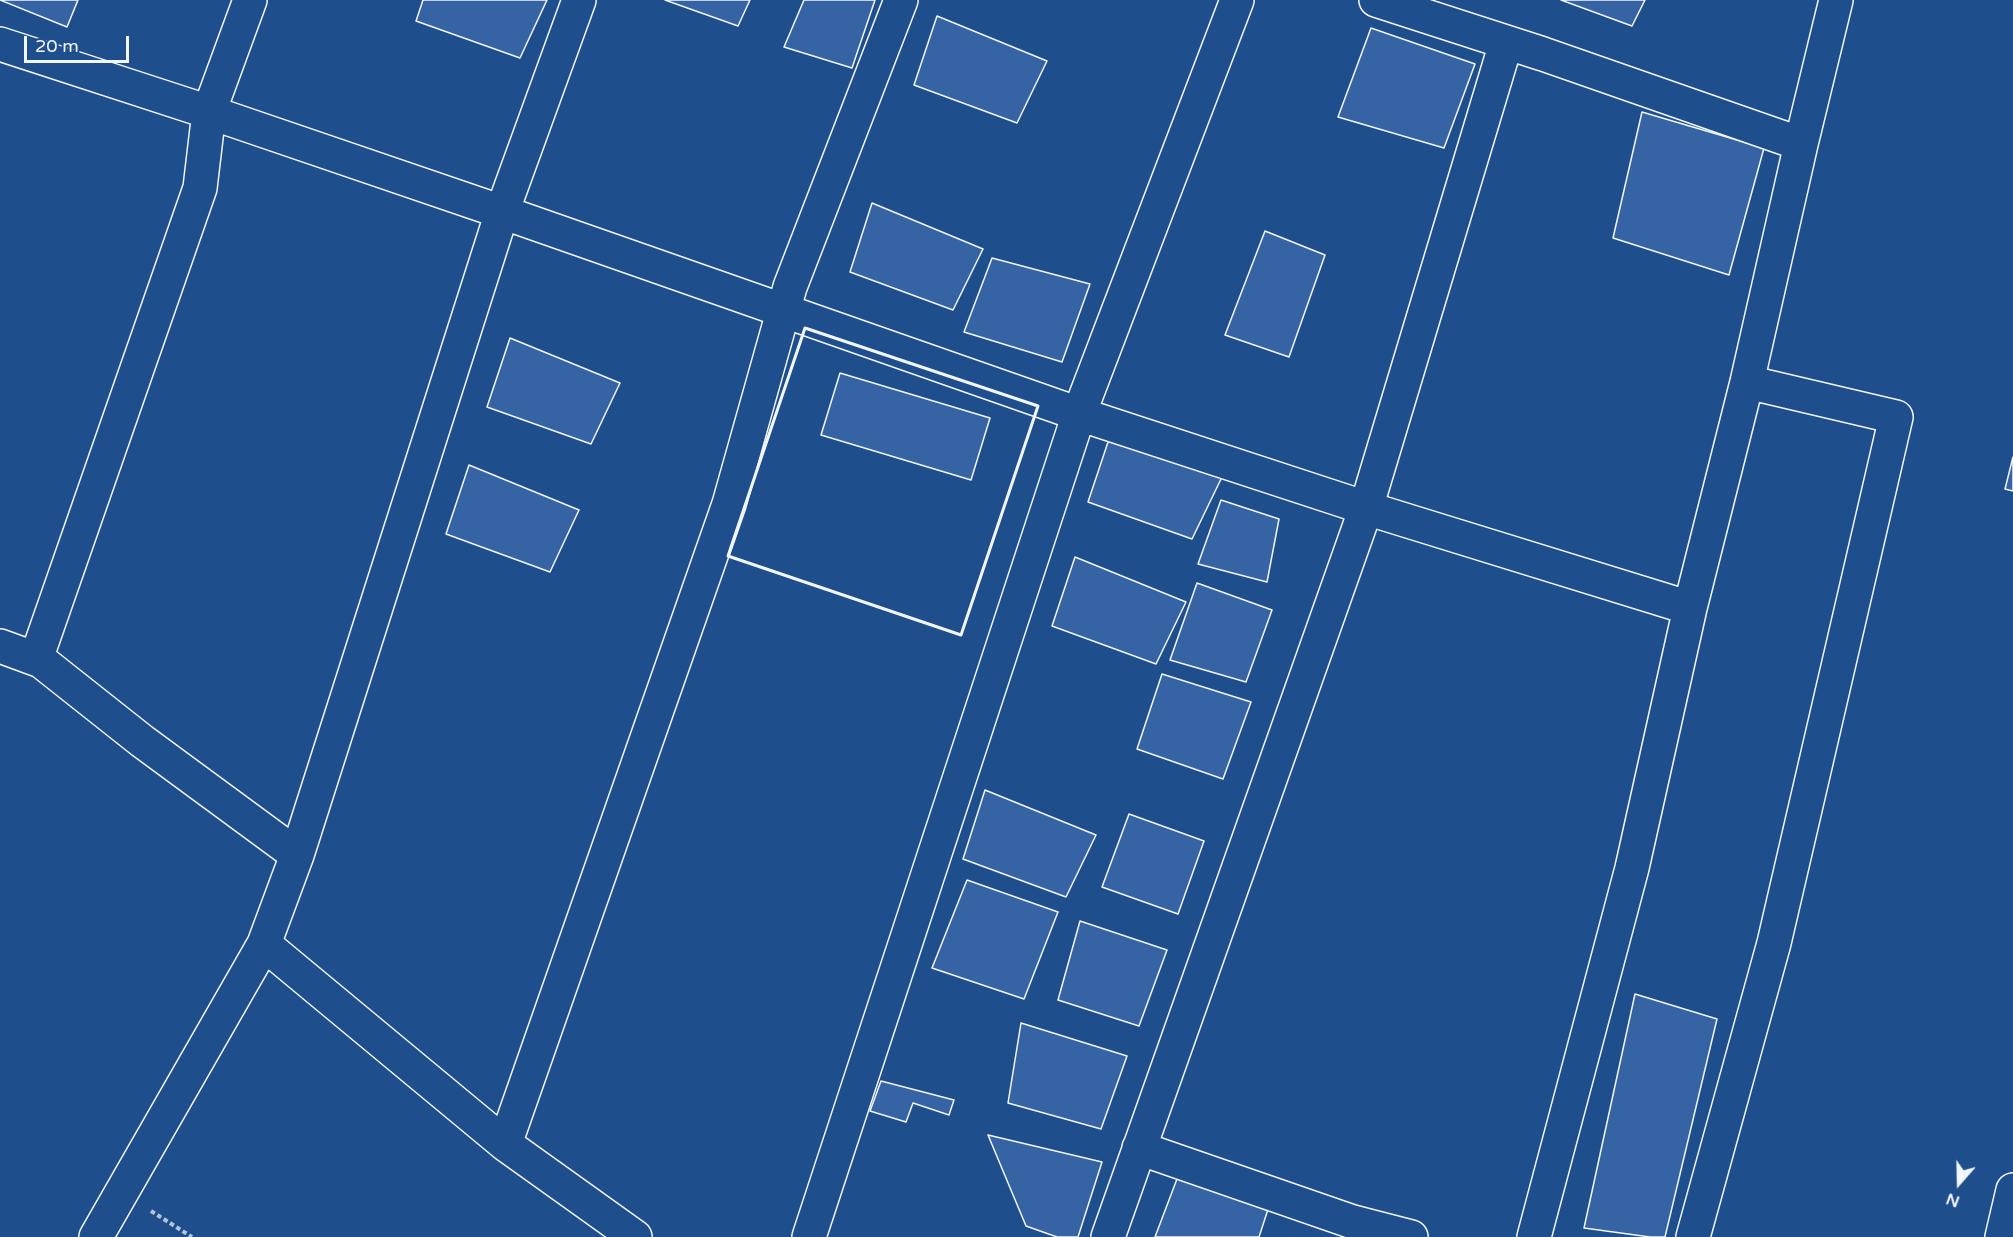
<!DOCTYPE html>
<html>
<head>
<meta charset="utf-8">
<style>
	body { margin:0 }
	#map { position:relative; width:2013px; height:1237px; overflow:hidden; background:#1f4e8c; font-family:"Varela Round",sans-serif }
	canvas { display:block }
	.north { position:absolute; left:1929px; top:1153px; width:60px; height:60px; -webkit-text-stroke:4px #1f4e8c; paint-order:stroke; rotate:200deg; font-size:16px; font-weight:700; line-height:24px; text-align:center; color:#f2f6ff }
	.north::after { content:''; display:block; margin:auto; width:21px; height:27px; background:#f2f6ff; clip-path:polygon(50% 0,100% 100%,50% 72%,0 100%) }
	.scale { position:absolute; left:24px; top:36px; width:105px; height:27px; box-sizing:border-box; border:3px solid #f2f6ff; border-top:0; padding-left:8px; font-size:18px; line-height:21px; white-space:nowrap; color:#f2f6ff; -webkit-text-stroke:4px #1f4e8c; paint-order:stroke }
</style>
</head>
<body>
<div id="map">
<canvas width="2013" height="1237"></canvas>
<div class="north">N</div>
<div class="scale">20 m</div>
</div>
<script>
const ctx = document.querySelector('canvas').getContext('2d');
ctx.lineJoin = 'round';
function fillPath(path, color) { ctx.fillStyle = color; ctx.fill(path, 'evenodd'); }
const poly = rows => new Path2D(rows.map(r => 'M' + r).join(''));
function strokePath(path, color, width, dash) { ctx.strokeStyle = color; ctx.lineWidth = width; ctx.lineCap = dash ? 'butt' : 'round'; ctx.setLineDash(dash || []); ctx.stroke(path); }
const building = poly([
	[0,0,78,0,67,27,0,0],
	[423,0,547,0,520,58,416,21,423,0],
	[665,0,750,0,738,26,665,0],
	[804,0,875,0,852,68,784,47,804,0],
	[1561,0,1645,0,1632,26,1561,0],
	[937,16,1047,61,1017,123,914,85,937,16],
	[1371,28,1475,64,1444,148,1338,117,1371,28],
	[1642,112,1764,148,1729,275,1613,238,1642,112],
	[872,203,983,249,953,310,850,272,872,203],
	[1265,231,1325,255,1289,357,1225,335,1265,231],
	[992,258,1090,284,1062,362,964,332,992,258],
	[510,338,620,383,591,444,487,407,510,338],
	[840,373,990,418,971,480,821,435,840,373],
	[1111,433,1222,477,1192,539,1088,502,1111,433],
	[2013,457,2013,491,2005,489,2013,457],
	[469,465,579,510,550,572,446,534,469,465],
	[1221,500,1279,519,1267,582,1198,564,1221,500],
	[1075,557,1186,602,1156,664,1052,626,1075,557],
	[1197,583,1272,610,1246,682,1170,660,1197,583],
	[1162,674,1251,702,1223,779,1137,749,1162,674],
	[985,790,1096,835,1066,897,963,859,985,790],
	[1129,814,1204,841,1178,914,1102,887,1129,814],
	[967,880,1058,912,1024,999,932,968,967,880],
	[1080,921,1167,950,1139,1026,1058,1000,1080,921],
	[1635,994,1717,1019,1665,1237,1650,1237,1584,1228,1635,994],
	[1021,1023,1127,1056,1101,1129,1008,1103,1021,1023],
	[881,1081,954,1100,949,1115,913,1103,906,1122,870,1111,881,1081],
	[988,1135,1102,1162,1078,1237,1057,1237,1026,1226,988,1135],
	[1183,1163,1273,1194,1259,1237,1155,1237,1183,1163]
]);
const path = poly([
	[151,1211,192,1237]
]);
const minor = poly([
	[579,0,502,212,297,855,264,944,505,1144,635,1237],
	[1376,0,1543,54,1801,144],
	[0,44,209,112,502,212,1079,414,1366,508,1690,608],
	[0,646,41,661,142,741,297,855],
	[36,659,200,188,209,112,250,0],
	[505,1144,729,504,790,287,901,0],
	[1139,1148,1353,1222,1411,1237],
	[96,1237,264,944],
	[809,1237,1079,414,1237,0],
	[1108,1237,1366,508,1506,43],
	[1534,1237,1632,868,1690,608,1747,382,1801,144,1836,0],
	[1693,1237,1774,943,1896,417,1747,382],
	[2002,1237,2013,1190]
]);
const wall = poly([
	[805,328,1038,406,961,635,728,556,805,328]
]);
fillPath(building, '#3563a3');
strokePath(building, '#f2f6ff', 1.5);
strokePath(minor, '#f2f6ff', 36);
strokePath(path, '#b3c4dc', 4, [4.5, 3]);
strokePath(minor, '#1f4e8c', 33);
strokePath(wall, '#f2f6ff', 3);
</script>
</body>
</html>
